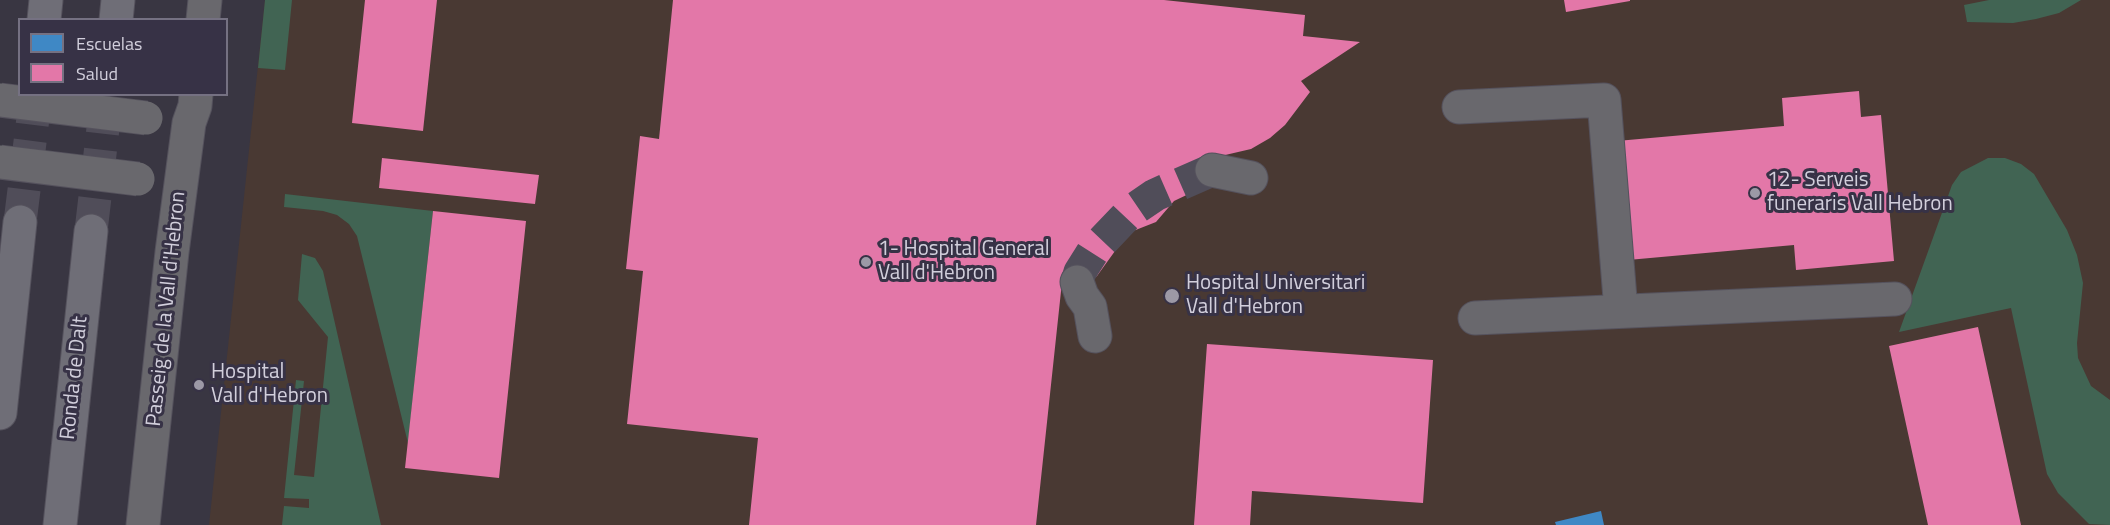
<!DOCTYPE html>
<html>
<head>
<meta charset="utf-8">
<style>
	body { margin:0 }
	#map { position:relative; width:2110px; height:525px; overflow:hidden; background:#393642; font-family:"Titillium Web",sans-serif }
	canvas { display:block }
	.legend { position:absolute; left:18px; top:18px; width:210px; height:78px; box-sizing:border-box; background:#373246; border:2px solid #757182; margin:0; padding:8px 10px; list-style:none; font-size:18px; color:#d2cfdc }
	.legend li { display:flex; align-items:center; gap:12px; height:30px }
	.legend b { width:30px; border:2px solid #757182 }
</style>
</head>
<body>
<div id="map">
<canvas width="2110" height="525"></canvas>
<ul class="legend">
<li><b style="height:16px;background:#3f88c5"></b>Escuelas</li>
<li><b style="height:16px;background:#e377a8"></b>Salud</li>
</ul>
</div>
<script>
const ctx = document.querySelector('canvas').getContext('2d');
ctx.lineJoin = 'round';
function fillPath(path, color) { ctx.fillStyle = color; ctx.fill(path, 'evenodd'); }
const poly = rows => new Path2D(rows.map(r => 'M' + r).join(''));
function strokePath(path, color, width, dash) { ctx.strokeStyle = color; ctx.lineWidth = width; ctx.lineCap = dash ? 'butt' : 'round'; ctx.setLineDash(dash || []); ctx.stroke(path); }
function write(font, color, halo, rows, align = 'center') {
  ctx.font = font + ' "Titillium Web",sans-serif'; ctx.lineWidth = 6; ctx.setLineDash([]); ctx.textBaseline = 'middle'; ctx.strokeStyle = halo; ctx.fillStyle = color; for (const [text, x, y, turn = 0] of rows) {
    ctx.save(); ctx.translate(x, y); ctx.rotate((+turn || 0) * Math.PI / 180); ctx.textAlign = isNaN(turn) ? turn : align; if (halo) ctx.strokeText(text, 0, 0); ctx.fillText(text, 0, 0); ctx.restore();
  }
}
const medical = poly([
	[265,0,2110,0,2110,525,209,525]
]);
const green = poly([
	[265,0,292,0,285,70,258,68],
	[1989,0,2081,0,2059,13,2036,19,2013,23,1967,22,1964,5],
	[1988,158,2005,158,2021,164,2034,174,2067,230,2077,255,2083,283,2077,343,2078,358,2091,386,2110,400,2110,525,2089,524,2058,493,2047,474,2011,308,1899,332,1952,185,1961,172],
	[285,194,433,211,408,443,357,236,349,224,337,215,323,211,284,207],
	[302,254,315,258,323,271,381,525,282,525,284,506,309,508,309,499,284,498,296,380,304,381,294,475,314,477,328,337,298,300]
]);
const schools = poly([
	[1601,511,1604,525,1556,525,1555,522]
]);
const health = poly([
	[365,0,437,0,423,131,352,123],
	[673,0,1164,0,1305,15,1303,36,1360,42,1301,81,1310,92,1285,125,1270,138,1251,149,1208,159,1216,181,1174,201,1156,222,1128,233,1097,276,1090,281,1062,282,1036,525,749,525,758,438,627,424,643,271,626,269,640,136,659,139],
	[1564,0,1630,0,1630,1,1566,12],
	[1859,91,1861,117,1881,115,1894,261,1796,270,1794,245,1628,260,1617,141,1784,126,1782,98],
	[382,158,539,175,535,204,379,188],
	[433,211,526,221,499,478,405,468],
	[1978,327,2021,525,1928,525,1889,346],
	[1207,344,1433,360,1423,503,1252,491,1250,525,1194,525]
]);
const minorTunnel = poly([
	[1077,282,1080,272,1094,250,1130,212,1155,195,1212,170]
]);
const highwayTunnel = poly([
	[20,222,36,94],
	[91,231,107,94]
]);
const minor = poly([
	[203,20,205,0],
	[1459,107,1604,100,1621,311],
	[1212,170,1251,178],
	[1077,282,1082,296,1090,307,1095,336],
	[1475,318,1895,299],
	[143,525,172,252,189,123,195,106,196,94]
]);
const highway = poly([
	[44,20,46,0],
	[116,20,118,0],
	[0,413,20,222],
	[60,525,91,231]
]);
const minorBridge = poly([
	[0,100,146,118],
	[0,162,138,179]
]);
const markers = [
	[1755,193,6,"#9c99a6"],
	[866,262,6,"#9c99a6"],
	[1172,296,8,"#9c99a6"],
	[199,385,6,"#9c99a6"]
];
const poiNames = [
	["12- Serveis",1767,181],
	["funeraris Vall Hebron",1767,205],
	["1- Hospital General",878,250],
	["Vall d'Hebron",878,274],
	["Hospital Universitari",1186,284],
	["Vall d'Hebron",1186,308],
	["Hospital",211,373],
	["Vall d'Hebron",211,397]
];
const streetNames = [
	["Passeig de la Vall d'Hebron",167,309,-84],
	["Ronda de Dalt",75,378,-84]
];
fillPath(medical, '#493933');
fillPath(green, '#416453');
fillPath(schools, '#3f88c5');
fillPath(health, '#e377a8');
strokePath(minorTunnel, '#504d59', 33, [33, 16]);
strokePath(highwayTunnel, '#504d59', 33, [33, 16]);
strokePath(minor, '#55525d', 35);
strokePath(highway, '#55525d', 35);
strokePath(minor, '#69686d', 33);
strokePath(highway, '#6f6e77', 33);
strokePath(minorBridge, '#55525d', 35, []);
strokePath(minorBridge, '#69686d', 33);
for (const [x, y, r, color] of markers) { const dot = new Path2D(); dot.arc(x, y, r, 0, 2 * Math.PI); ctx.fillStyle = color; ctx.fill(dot); strokePath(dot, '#373246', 2); }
write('21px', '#d2cfdc', '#373246', poiNames, 'left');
write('21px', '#d2cfdc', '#373246', streetNames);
</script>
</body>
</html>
